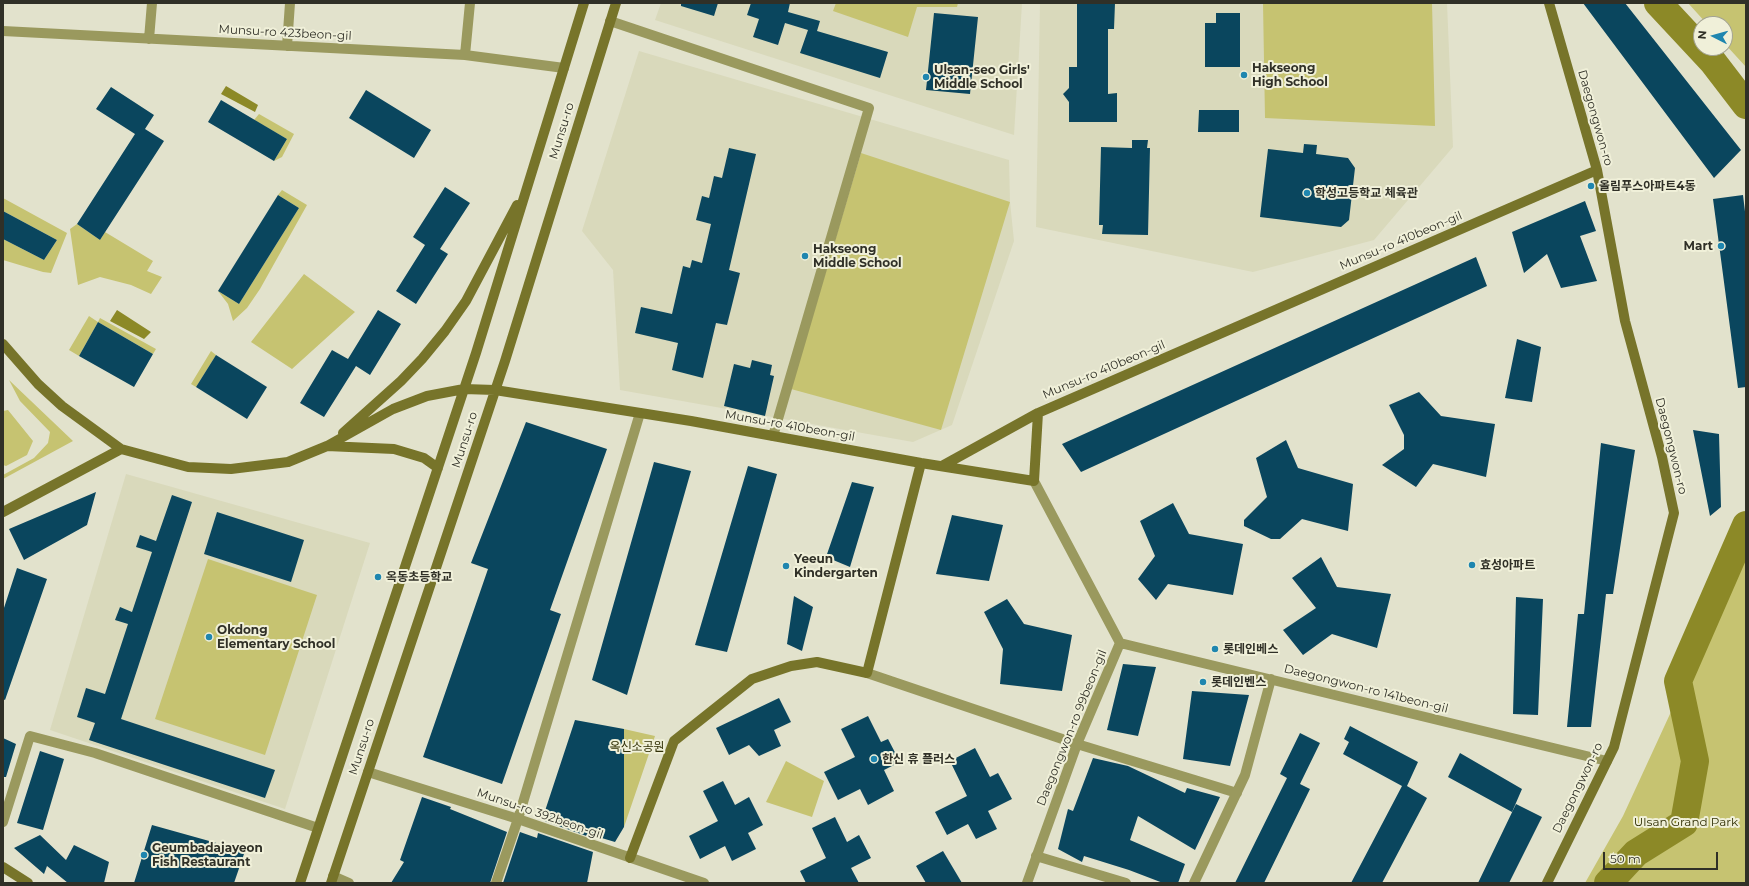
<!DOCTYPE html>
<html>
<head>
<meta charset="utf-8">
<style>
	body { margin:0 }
	#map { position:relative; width:1749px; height:886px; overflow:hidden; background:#e2e2cc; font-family:Montserrat,sans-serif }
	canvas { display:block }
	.frame { position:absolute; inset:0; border:4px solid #303027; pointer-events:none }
	.north { position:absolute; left:1693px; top:16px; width:40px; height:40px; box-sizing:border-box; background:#f0f0d9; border:1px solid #a3a392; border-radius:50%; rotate:276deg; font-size:11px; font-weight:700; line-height:16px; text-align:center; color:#303027 }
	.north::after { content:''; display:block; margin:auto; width:14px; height:18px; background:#1f86af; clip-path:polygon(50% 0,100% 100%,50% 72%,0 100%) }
	.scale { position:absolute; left:1603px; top:852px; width:115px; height:18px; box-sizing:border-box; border:2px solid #303027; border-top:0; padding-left:5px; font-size:12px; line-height:14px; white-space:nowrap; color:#303027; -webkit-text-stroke:3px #f0f0d9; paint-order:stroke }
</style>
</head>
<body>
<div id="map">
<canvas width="1749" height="886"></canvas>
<div class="frame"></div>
<div class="north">N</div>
<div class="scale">50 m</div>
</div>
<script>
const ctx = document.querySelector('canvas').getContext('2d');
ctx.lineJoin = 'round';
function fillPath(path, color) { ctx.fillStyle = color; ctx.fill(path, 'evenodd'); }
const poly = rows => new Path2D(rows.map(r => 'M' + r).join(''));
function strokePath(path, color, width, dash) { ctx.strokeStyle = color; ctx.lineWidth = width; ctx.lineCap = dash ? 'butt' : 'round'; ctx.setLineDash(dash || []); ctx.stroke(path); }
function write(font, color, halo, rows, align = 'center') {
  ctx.font = font + ' Montserrat,"Noto Sans KR",sans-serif'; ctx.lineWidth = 4; ctx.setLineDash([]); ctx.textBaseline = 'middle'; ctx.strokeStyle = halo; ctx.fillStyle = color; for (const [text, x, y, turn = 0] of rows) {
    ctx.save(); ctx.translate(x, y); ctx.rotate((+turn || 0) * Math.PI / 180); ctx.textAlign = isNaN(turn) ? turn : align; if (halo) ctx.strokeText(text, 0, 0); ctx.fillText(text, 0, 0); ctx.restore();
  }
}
const built = poly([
	[661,3,1022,3,1014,135,655,20],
	[1040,3,1447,3,1453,147,1374,240,1253,272,1036,227],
	[639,51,1009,160,1010,202,1014,241,952,425,913,442,620,390,613,270,582,231],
	[126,474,370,543,285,809,50,730]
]);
const green = poly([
	[836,3,958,3,957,7,917,7,908,37,833,11],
	[1263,3,1432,3,1435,126,1265,118],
	[1688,3,1746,3,1746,67,1725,44,1725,24,1707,24],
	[259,114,294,134,282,157,274,161,287,139,254,120],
	[861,153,1010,202,941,430,791,389],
	[282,190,307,205,260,289,247,308,233,321,228,304,218,291,239,304,299,208,278,195],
	[3,198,67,233,51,273,43,272,3,260,3,239,44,260,57,240,3,211],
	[77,224,100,240,105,232,153,261,147,271,162,277,151,294,131,285,100,277,78,285,70,229],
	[304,274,355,312,292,369,251,342],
	[89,316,98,322,100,318,156,349,153,354,98,322,79,356,69,350],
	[211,351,216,355,196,387,191,384],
	[9,380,73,441,3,479,3,475,34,458,48,443,50,432,20,401],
	[8,410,33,441,27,455,6,466,3,465,3,411],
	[1746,549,1746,883,1585,883,1623,816],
	[208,559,317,595,265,755,155,719],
	[624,729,655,736,624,827],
	[786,761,824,781,812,817,766,802]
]);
const water = poly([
	[226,86,258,105,255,112,221,94],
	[117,310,151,332,144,339,110,321]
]);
const river = poly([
	[1658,3,1713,62,1746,105],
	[1608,883,1636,853,1684,823,1695,761,1678,681,1746,525]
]);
const building = poly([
	[681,3,718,3,714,16,681,6],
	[751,3,790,3,788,12,820,21,817,31,888,52,880,78,800,53,808,30,785,23,778,45,753,37,759,19,747,15],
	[1077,3,1115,3,1114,29,1108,29,1108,94,1117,93,1117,122,1069,122,1069,102,1063,94,1069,88,1069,67,1077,67],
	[1583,3,1625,3,1741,150,1714,178],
	[934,13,978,17,970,94,926,90],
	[1216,13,1240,13,1240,67,1205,67,1205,23,1216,23],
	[111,87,154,115,145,129,164,141,100,240,77,224,135,134,96,109],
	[366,90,431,130,414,158,349,118],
	[221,100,287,139,274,161,208,122],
	[1199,110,1239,110,1239,132,1198,132],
	[1132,140,1148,140,1147,148,1150,148,1148,235,1102,234,1103,225,1099,225,1101,147,1132,148],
	[1304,144,1317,145,1316,154,1348,158,1355,168,1349,220,1341,227,1260,217,1268,149,1303,153],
	[729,148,756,154,729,270,740,273,727,325,716,323,703,378,672,370,678,343,635,333,641,307,672,314,683,266,690,268,692,260,702,263,711,224,696,220,702,196,709,198,714,176,722,178],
	[445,187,470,203,440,249,448,254,416,304,396,291,425,245,413,237],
	[278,195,299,208,239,304,218,291],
	[1743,195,1746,220,1746,387,1738,388,1713,199],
	[1585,201,1596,231,1580,236,1597,281,1561,288,1547,254,1524,273,1512,232],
	[3,211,57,240,44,260,3,239],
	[1476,257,1487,286,1081,472,1062,444],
	[378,310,401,324,370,375,356,366,324,417,300,403,332,350,348,359],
	[98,322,153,354,134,387,79,356],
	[1517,339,1541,347,1532,402,1505,398],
	[216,355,267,387,247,419,196,387],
	[752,360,772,365,770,375,774,376,765,416,724,406,734,364,750,368],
	[1419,392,1441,416,1495,424,1486,477,1433,464,1416,487,1382,465,1404,449,1404,435,1389,405],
	[526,422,607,449,550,610,561,614,502,784,423,757,488,569,471,563],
	[1693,430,1719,434,1721,507,1710,516],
	[1286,440,1298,468,1353,484,1348,531,1302,519,1280,539,1271,539,1244,526,1244,520,1267,497,1256,458],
	[1601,443,1635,450,1613,594,1606,594,1591,727,1567,727,1578,614,1584,614],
	[654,462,691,471,627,695,592,680],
	[748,466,777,474,727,652,695,645],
	[852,482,874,487,850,567,826,557],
	[96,492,87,525,24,560,9,529],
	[172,495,192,502,121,719,275,770,265,798,89,740,95,723,77,717,86,688,105,694,128,624,115,620,120,607,132,612,152,552,136,547,140,535,156,541],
	[1173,503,1189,534,1243,544,1233,595,1168,584,1156,600,1138,579,1155,556,1140,521],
	[217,512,304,540,291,582,204,554],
	[952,515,1003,525,989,581,936,574],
	[1321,557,1337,587,1391,594,1377,648,1332,634,1303,655,1283,630,1316,608,1292,578],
	[17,568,47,579,5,700,3,699,3,611],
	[794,596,813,607,802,651,787,644],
	[1516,597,1543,599,1538,715,1513,714],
	[1007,599,1024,624,1072,635,1062,691,1000,684,1003,649,984,612],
	[1123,664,1156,667,1138,736,1107,730],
	[1192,691,1249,695,1230,766,1183,759],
	[779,698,791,722,774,730,781,746,759,756,749,745,729,755,716,728],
	[868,716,881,742,888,739,900,762,884,770,894,791,868,805,860,789,838,800,824,772,855,757,841,729],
	[575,720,624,729,624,827,615,842,595,836,595,839,542,820],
	[1350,726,1418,762,1407,786,1427,798,1382,883,1351,883,1402,786,1343,754,1349,742,1344,739],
	[1300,733,1320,743,1300,784,1310,789,1264,883,1235,883,1287,778,1280,774],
	[3,738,16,744,6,777,3,777],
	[975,748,990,777,998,773,1012,799,988,811,997,829,976,839,968,824,947,835,935,812,967,796,950,761],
	[40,751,64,759,43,830,17,823],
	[1460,753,1522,789,1512,812,1448,777],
	[1093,758,1128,766,1185,793,1187,788,1220,797,1195,850,1138,816,1130,840,1185,864,1178,883,1163,883,1129,870,1084,856,1082,862,1058,849,1068,809,1073,811],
	[723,781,735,805,749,797,763,825,748,833,756,849,732,861,725,846,700,859,689,836,718,821,703,791],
	[422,797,451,807,450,809,507,832,490,883,391,883,404,862,400,860],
	[1516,804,1542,817,1509,883,1478,883],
	[835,817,847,842,859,835,871,858,851,868,859,883,806,883,800,871,826,858,812,828],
	[152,825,245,851,234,883,134,883],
	[520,832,537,838,538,833,593,852,587,883,503,883],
	[40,835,66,860,74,845,109,862,104,883,68,883,47,866,44,874,14,848],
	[943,851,962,883,926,883,916,866]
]);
const street = poly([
	[610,21,869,108,773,436],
	[3,31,465,55,564,68],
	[149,39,152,3],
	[287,46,290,3],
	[465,55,470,3],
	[1120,643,1607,761],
	[867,673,1077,744,1237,793],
	[368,772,518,819,704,883],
	[3,822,30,736,95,753,318,828],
	[1036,856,1126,883],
	[333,876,349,883],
	[496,883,518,819,640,413],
	[1027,883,1077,744,1120,643,1034,481],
	[1194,883,1245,775,1271,679]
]);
const secondary = poly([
	[3,344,38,384,62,406,121,449,188,467,231,469,288,462,327,446,393,409,427,396,464,389,495,390,691,421,921,463,1034,481,1038,413,1597,170],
	[343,433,401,381,422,359,445,331,466,301,517,205],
	[327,446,394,449,424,458,438,468],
	[942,466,1038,413],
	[3,512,121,449],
	[630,858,674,741,752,679,791,666,817,662,867,673,921,463],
	[3,867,28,883],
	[300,883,476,353,584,3],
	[331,883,505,361,616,3],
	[1547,883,1614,747,1674,513,1662,457,1625,321,1597,170,1549,3]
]);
const markers = [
	[1244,75,4,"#1f86af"],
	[926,77,4,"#1f86af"],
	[1591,186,4,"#1f86af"],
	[1307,193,4,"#1f86af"],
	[1721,246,4,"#1f86af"],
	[805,256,4,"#1f86af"],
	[1472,565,4,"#1f86af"],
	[786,566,4,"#1f86af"],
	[378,577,4,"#1f86af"],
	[209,637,4,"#1f86af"],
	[1215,649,4,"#1f86af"],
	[1203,682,4,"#1f86af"],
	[874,759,4,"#1f86af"],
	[144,855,4,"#1f86af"]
];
const streetNames = [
	["Munsu-ro 423beon-gil",285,33,3],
	["Daegongwon-ro",1595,118,74],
	["Munsu-ro",562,131,-73],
	["Munsu-ro 410beon-gil",1401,241,-23],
	["Munsu-ro 410beon-gil",1104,370,-23],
	["Munsu-ro 410beon-gil",790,426,10],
	["Munsu-ro",465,440,-72],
	["Daegongwon-ro",1671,446,76],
	["Daegongwon-ro 141beon-gil",1366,689,14],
	["Daegongwon-ro 99beon-gil",1072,728,-68],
	["Munsu-ro",362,747,-72],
	["Daegongwon-ro",1578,788,-64],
	["Munsu-ro 392beon-gil",540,814,19]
];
const poiNames = [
	["Hakseong",1252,68],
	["High School",1252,82],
	["Ulsan-seo Girls'",934,70],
	["Middle School",934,84],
	["올림푸스아파트4동",1599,186],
	["학성고등학교 체육관",1315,193],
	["Mart",1713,246,"right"],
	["Hakseong",813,249],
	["Middle School",813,263],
	["Yeeun",794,559],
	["Kindergarten",794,573],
	["효성아파트",1480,565],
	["옥동초등학교",386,577],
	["Okdong",217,630],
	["Elementary School",217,644],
	["롯데인베스",1223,649],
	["롯데인벤스",1211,682],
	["한신 휴 플러스",882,759],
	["Geumbadajayeon",152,848],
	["Fish Restaurant",152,862]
];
const parkNames = [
	["옥신소공원",637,747],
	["Ulsan Grand Park",1686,822]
];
fillPath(built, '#d9d9bb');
fillPath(green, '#c6c371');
fillPath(water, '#8c8927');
strokePath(river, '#8c8927', 28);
fillPath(building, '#0a465e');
strokePath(street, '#9a995e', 10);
strokePath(secondary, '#77742a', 10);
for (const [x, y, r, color] of markers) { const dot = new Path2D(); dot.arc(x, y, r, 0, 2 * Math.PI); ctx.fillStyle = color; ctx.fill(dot); strokePath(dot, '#f0f0d9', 1.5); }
write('12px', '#303027', '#f0f0d9', streetNames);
write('bold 12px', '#303027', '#f0f0d9', poiNames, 'left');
write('12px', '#323107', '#f0f0d9', parkNames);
</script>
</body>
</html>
